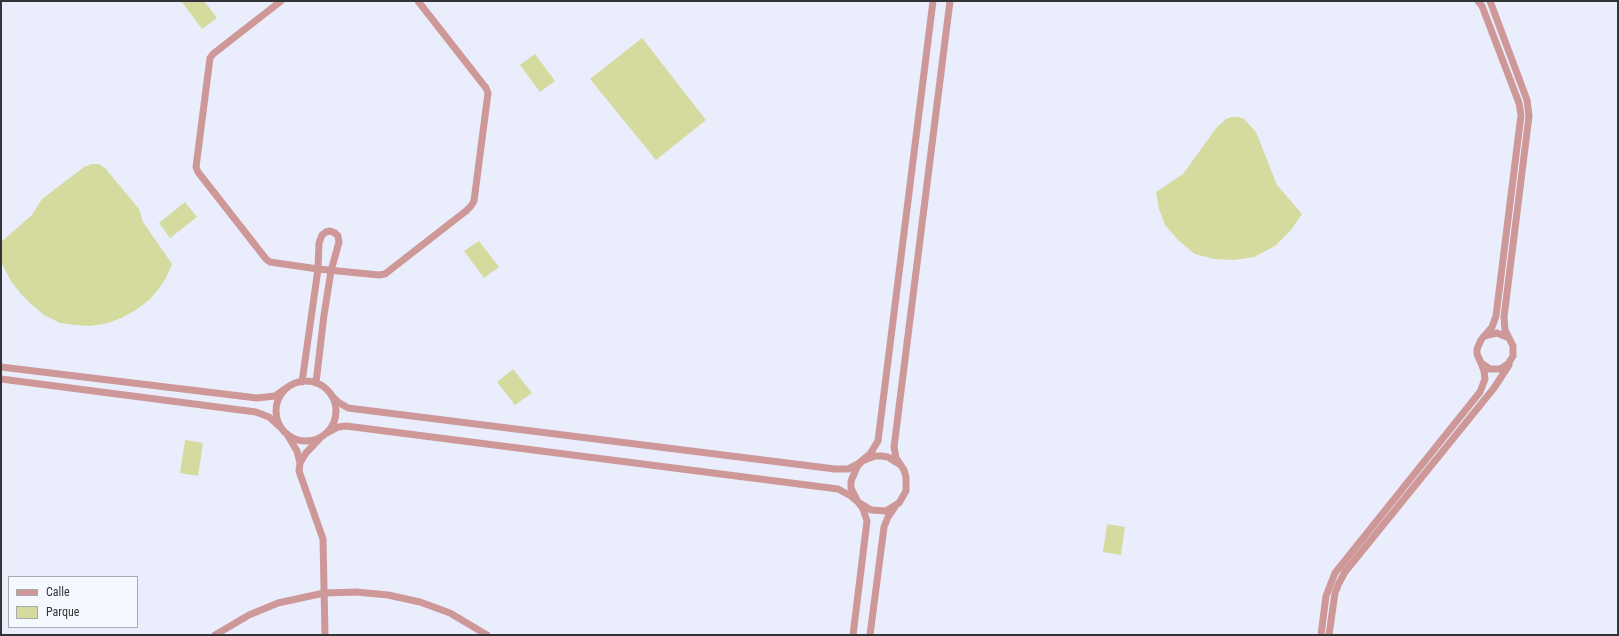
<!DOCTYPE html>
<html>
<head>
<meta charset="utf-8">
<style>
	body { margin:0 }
	#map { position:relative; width:1619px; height:636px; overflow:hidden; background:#f5f8fe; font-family:"Roboto Condensed",sans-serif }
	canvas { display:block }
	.frame { position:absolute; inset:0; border:2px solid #333438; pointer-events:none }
	.legend { position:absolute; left:8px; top:576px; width:130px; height:52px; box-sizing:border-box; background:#f5f8fe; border:1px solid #a7aaaf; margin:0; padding:5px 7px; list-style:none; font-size:12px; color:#333438 }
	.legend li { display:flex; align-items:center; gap:8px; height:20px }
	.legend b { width:20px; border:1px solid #a7aaaf }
</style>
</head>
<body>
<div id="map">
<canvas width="1619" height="636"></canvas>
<div class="frame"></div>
<ul class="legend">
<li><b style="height:5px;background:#cf9898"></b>Calle</li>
<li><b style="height:11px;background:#d5db9e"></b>Parque</li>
</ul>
</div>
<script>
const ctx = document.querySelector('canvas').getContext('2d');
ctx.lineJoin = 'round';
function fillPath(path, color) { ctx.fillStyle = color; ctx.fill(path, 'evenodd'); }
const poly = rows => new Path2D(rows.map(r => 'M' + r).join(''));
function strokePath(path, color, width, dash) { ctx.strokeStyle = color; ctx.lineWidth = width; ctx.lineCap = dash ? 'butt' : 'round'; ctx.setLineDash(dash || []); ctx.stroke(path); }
const built = poly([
	[1,1,1618,1,1618,635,1,635],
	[9,577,137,577,137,627,9,627]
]);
const green = poly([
	[184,1,204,1,217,18,202,29,182,2],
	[642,38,706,120,656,160,590,79],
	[535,54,555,81,540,92,520,65],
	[1232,117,1238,117,1244,119,1256,132,1277,185,1302,214,1291,230,1275,246,1254,257,1234,260,1214,259,1195,254,1179,241,1165,225,1159,209,1156,192,1183,174,1217,127,1226,119],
	[92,164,99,164,105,168,139,209,143,222,172,264,166,278,158,290,149,300,136,310,121,318,108,323,91,326,75,325,60,323,44,315,31,304,20,293,11,281,3,266,1,259,1,242,32,215,42,199,84,167],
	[185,202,197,217,170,238,159,223],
	[479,241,499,267,484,278,464,251],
	[513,369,532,393,515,405,497,382],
	[185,440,203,443,198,476,180,473],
	[1107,524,1125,527,1121,555,1103,552]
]);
const minor = poly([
	[281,1,213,54,210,58,196,167,198,172,266,259,270,262,318,269,379,275,385,274,466,211,471,206,474,201,488,93,486,88,418,1],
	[1478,1,1482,6,1519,103,1521,115,1496,316,1492,327,1486,334],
	[1490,1,1527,100,1529,116,1504,317,1505,330,1513,346,1513,356,1508,364,1500,369,1490,369,1481,363,1477,354,1477,349,1481,340,1484,336,1497,333,1509,338],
	[1,367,257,398,275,396,288,387],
	[1,379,256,412,269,417,280,427],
	'276 411a30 30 0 1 1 60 0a30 30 0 1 1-60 0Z',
	[302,382,318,269,319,243,322,235,326,232,330,231,335,233,338,236,339,242,331,271,324,315,316,383],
	[333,397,338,402,348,408,835,469,848,469,858,464,870,454,878,441,933,1],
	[327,433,338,427,346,426,838,489,851,496,858,502,863,509,867,521,853,635],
	[288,436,297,451,300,463],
	[321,437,306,453,300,463,299,471,323,539,325,635],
	[899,464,888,457,881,456,875,456,862,461,857,467,851,481,851,488,858,502,871,510,886,511,899,503,906,491,906,477,904,470,896,458,894,447,950,1],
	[215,635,249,615,278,603,324,593,356,592,388,595,420,602,450,613,487,635],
	[870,635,884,527,888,517,895,507],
	[1321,635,1326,596,1335,573,1480,392,1485,379,1484,371,1481,363],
	[1329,635,1335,593,1339,583,1345,572,1494,388,1509,365]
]);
fillPath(built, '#eaeefc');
fillPath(green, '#d5db9e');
strokePath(minor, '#cf9898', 7);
</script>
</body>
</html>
